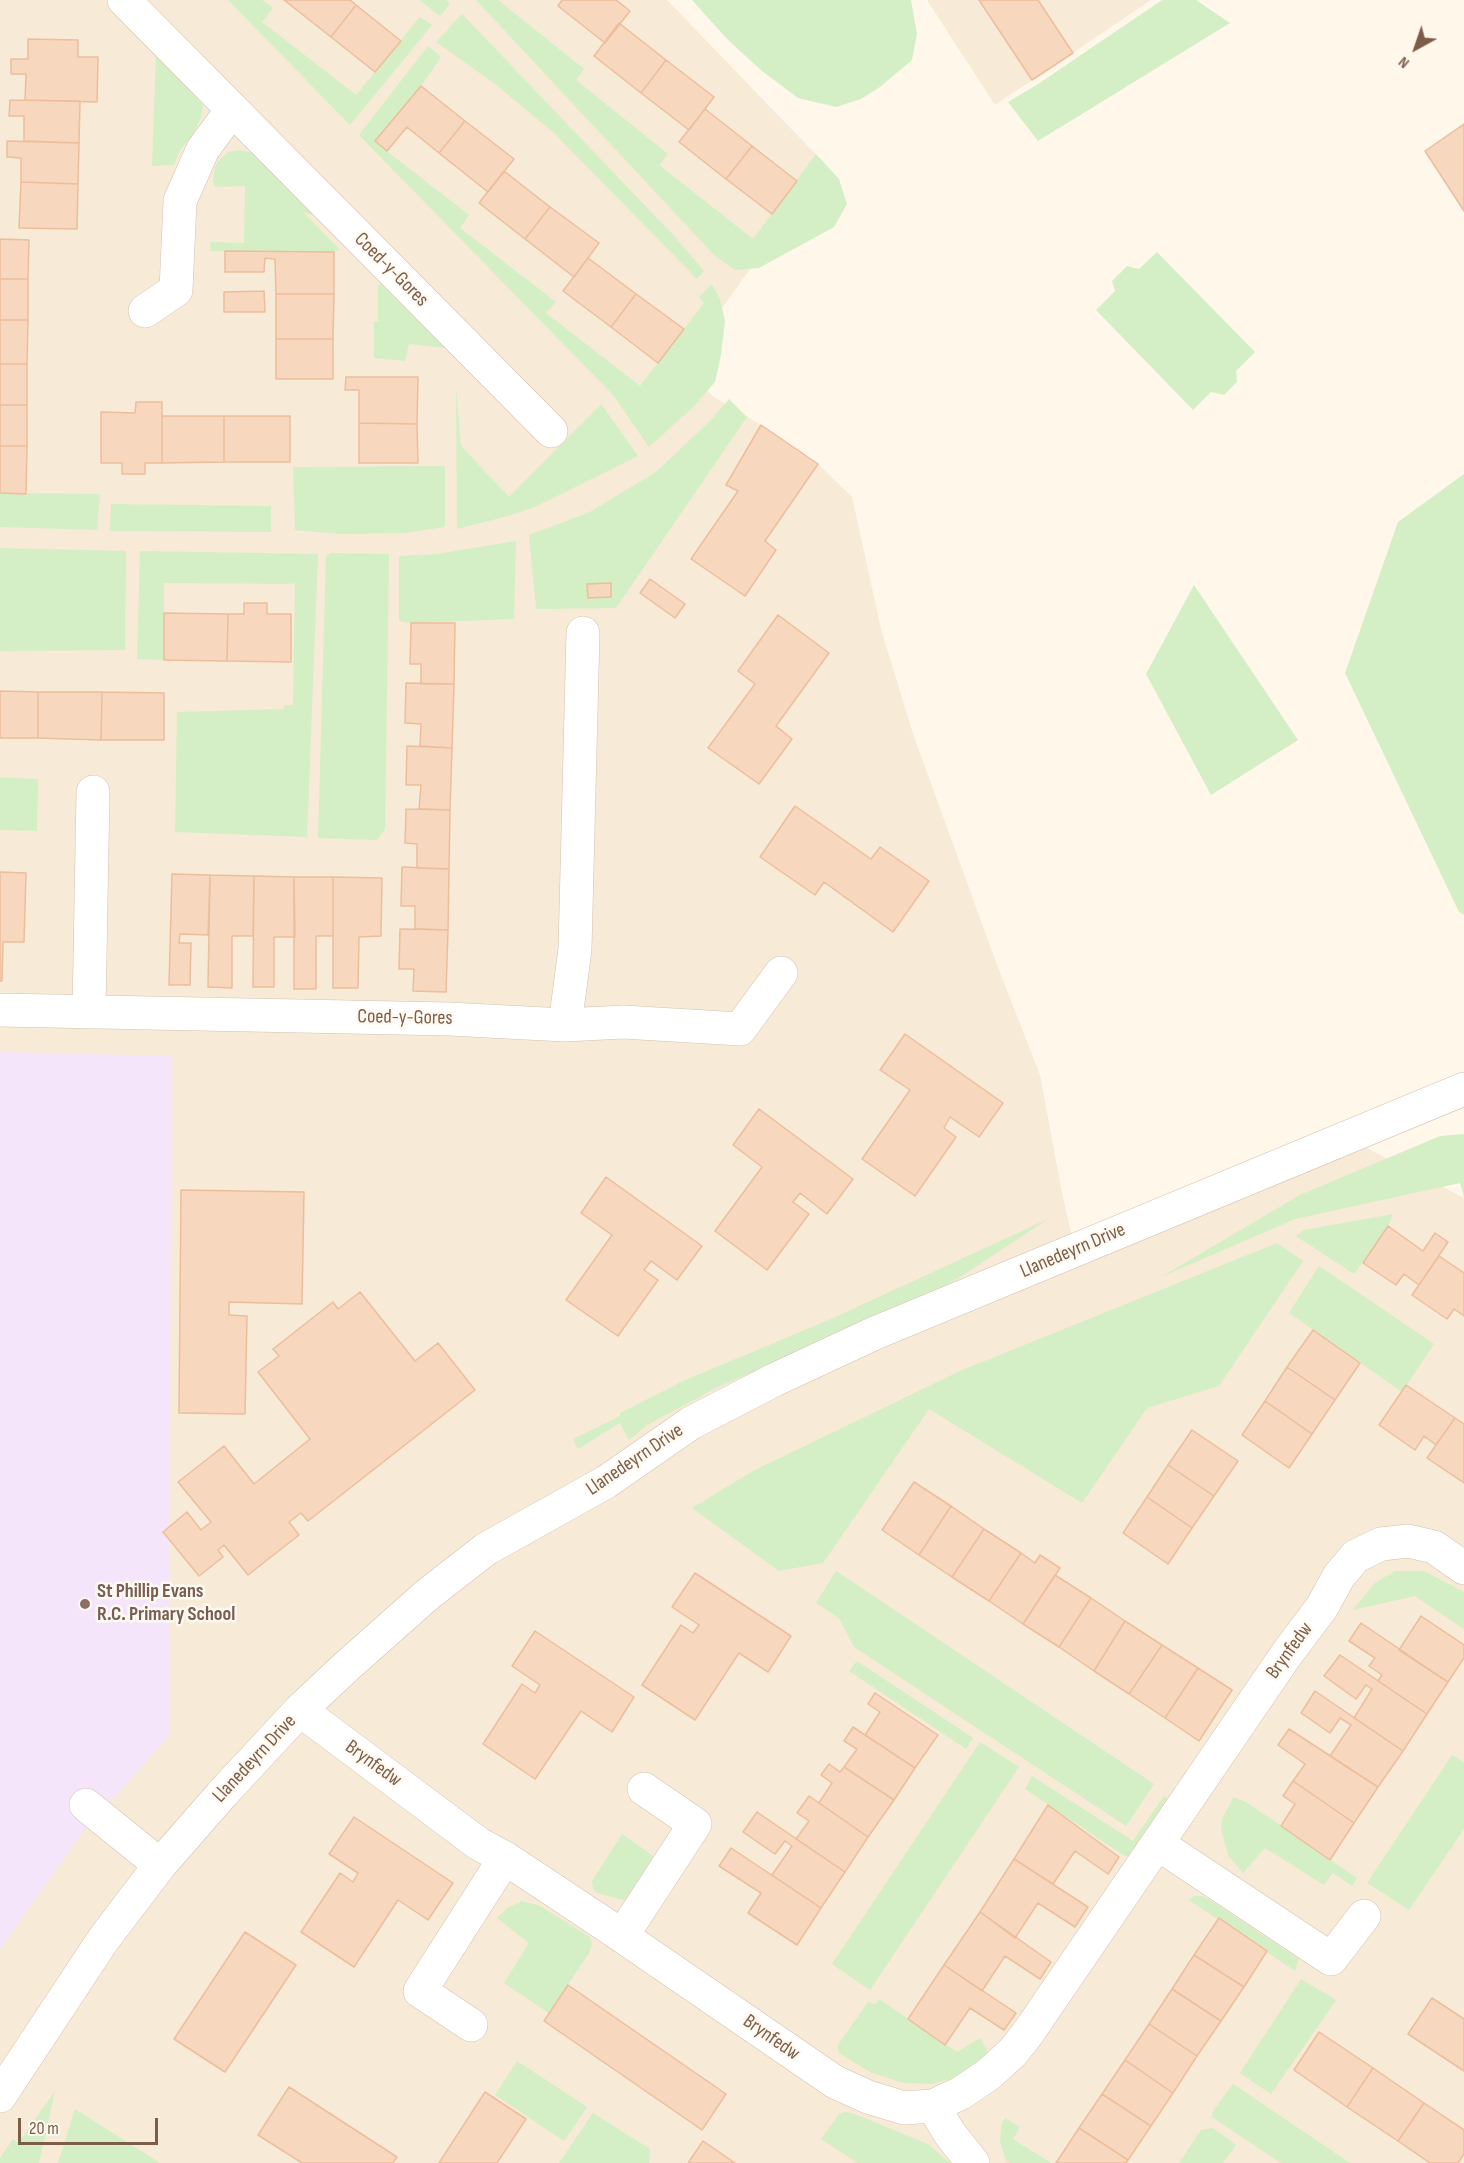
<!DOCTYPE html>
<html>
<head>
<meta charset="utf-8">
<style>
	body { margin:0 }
	#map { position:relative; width:1464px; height:2163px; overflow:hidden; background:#fff7e9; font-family:"Sofia Sans Condensed",sans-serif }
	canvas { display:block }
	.north { position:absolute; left:1386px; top:18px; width:60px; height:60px; -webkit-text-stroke:4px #fffaf1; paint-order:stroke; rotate:220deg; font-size:16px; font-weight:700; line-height:24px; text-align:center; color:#7d5d48 }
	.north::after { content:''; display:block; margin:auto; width:21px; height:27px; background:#7d5d48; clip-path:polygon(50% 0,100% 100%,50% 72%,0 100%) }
	.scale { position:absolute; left:18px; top:2118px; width:140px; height:27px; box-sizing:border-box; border:3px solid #7d5d48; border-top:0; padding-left:8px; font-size:18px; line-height:21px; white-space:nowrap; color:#7d5d48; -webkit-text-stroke:4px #fffaf1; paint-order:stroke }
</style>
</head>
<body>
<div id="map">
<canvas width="1464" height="2163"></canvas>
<div class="north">N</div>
<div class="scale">20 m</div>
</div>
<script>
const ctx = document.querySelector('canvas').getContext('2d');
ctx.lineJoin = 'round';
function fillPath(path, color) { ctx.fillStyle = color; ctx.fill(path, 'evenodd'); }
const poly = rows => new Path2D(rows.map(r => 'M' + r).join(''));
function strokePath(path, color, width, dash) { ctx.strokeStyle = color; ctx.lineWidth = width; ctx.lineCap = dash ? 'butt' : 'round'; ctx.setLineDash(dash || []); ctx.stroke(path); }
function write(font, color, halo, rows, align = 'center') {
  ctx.font = font + ' "Sofia Sans Condensed",sans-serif'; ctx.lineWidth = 5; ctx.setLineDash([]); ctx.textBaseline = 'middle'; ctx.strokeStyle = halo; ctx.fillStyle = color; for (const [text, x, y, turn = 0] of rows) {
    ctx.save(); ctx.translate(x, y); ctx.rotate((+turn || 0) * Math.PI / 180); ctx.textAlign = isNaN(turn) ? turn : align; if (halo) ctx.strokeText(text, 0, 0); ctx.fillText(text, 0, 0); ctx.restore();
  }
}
const residential = poly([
	[0,0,667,0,829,168,763,251,720,311,692,378,714,397,761,425,818,464,852,497,881,629,913,734,997,965,1040,1075,1062,1193,1075,1250,1347,1138,1464,1198,1464,2163,0,2163],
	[927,0,1151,0,995,105]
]);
const education = poly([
	[0,1052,171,1056,171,1184,169,1736,81,1834,0,1950]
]);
const green = poly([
	[228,0,262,0,273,8,262,22,356,95,420,17,432,25,350,125],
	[419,0,446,0,450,4,440,16],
	[476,0,498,0,584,69,576,80,668,154,659,165,753,239,816,154,839,179,847,204,834,227,759,268,735,270,715,256],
	[692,0,911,0,917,34,912,60,880,87,861,99,836,107,798,98,762,71,728,40],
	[1162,0,1196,0,1230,23,1038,141,1008,102,1038,84],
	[462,14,675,237,704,271,697,279,554,133,495,84,436,42],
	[428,46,441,57,421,86,375,142,469,215,460,228,556,302,546,313,640,386,704,303,699,297,712,284,720,299,725,321,721,355,715,382,693,407,649,447,613,395,359,135],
	[156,53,203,105,201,117,192,136,180,150,174,165,152,166],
	[239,150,253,153,318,217,303,212,340,250,334,252,211,251,210,242,244,243,245,186,215,187,213,182,215,166,221,158,229,152],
	[1157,252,1255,352,1236,371,1237,382,1224,395,1211,392,1193,410,1096,310,1115,291,1112,281,1127,266,1139,269],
	[381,284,445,348,409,344,405,361,374,358,374,321,378,321,378,286],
	[456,388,461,446,509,497,601,404,638,456,535,507,508,516,457,529],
	[729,399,747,417,616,608,536,609,529,535,590,512,656,472,711,420],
	[445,466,445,527,405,533,341,534,295,530,293,467],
	[1464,474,1464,915,1459,912,1345,673,1398,522],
	[0,493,100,494,97,530,0,527],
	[111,504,271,506,271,532,110,531],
	[516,541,514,619,411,623,399,621,399,556,437,554],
	[0,548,126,551,125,650,0,651],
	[140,551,318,554,307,837,175,832,177,712,284,709,284,705,293,705,295,583,291,584,164,583,164,660,137,659],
	[331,553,389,554,385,829,377,840,318,838,326,556],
	[1194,585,1298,740,1211,795,1146,674],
	[0,777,38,779,37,831,0,830],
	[1464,1134,1464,1197,1460,1183,1295,1219,1161,1277,1300,1195,1440,1136],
	[1393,1214,1388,1226,1354,1274,1296,1236,1304,1230],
	[1048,1219,960,1277,920,1300,718,1387,647,1425,629,1440,620,1423,578,1449,573,1439,620,1416,620,1413,683,1381,831,1319],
	[1277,1243,1303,1261,1219,1386,1147,1408,1082,1503,929,1409,823,1563,779,1571,692,1508,753,1471,960,1371],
	[1319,1266,1434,1344,1402,1392,1289,1313],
	[836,1571,1154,1784,1126,1826,854,1647,839,1618,816,1603],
	[1395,1571,1424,1571,1464,1592,1464,1629,1415,1596,1353,1610,1376,1582],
	[857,1661,973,1738,966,1749,849,1671],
	[980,1742,1019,1767,870,1990,832,1964],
	[1452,1755,1464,1762,1464,1829,1409,1910,1367,1883],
	[1032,1776,1133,1841,1164,1796,1174,1803,1138,1855,1128,1856,1123,1855,1025,1789],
	[1234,1797,1249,1804,1357,1878,1352,1886,1333,1873,1324,1885,1265,1848,1243,1873,1228,1855,1221,1829,1223,1817],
	[622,1834,652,1855,656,1862,637,1896,623,1900,597,1893,593,1888,592,1881],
	[1194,1896,1202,1896,1210,1900,1299,1959,1295,1971,1189,1900],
	[522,1901,540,1906,590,1937,592,1944,589,1953,549,2013,504,1983,529,1943,497,1918,507,1908],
	[1301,1979,1336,2000,1271,2094,1240,2073],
	[879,1999,957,2052,980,2038,988,2052,966,2071,953,2078,932,2084,904,2083,872,2073,839,2053,838,2045,868,2002,876,2004],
	[517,2061,587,2107,564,2141,495,2095],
	[1233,2084,1350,2163,1281,2163,1212,2117,1213,2111],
	[55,2091,39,2163,0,2163,0,2158,13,2139,18,2143],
	[75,2109,160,2163,58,2163],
	[845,2112,852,2113,928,2144,950,2163,858,2163,821,2139,839,2114],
	[593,2113,650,2149,649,2163,559,2163],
	[1005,2118,1020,2127,1013,2139,1051,2163,1010,2163,1006,2160,1000,2142,1002,2123],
	[1213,2128,1236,2145,1223,2163,1179,2163,1201,2130]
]);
const building = poly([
	[284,0,350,0,356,5,331,37,284,0],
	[562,0,616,0,630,11,605,43,558,6,562,0],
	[979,0,1038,0,1073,53,1032,80,979,0],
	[356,5,401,41,375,72,331,37,356,5],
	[619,23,666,60,641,93,594,56,619,23],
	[28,39,78,40,78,57,98,57,97,102,25,100,26,74,11,74,11,59,28,59,28,39],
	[666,60,714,97,689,130,641,93,666,60],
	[421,86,465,121,439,153,407,127,387,151,375,141,421,86],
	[10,100,80,101,79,143,24,141,24,116,9,116,10,100],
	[705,109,752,146,726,179,679,142,705,109],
	[465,121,514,159,488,192,439,153,465,121],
	[1464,124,1464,211,1425,151,1464,124],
	[7,141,79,143,78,184,21,182,21,158,7,157,7,141],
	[752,146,797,181,772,214,726,179,752,146],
	[504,171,550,207,525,239,479,203,504,171],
	[21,182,78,184,77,229,19,228,21,182],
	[550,207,599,243,574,277,525,239,550,207],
	[0,239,29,240,28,279,0,279,0,239],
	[225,251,334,252,334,294,276,294,275,259,265,258,264,272,225,272,225,251],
	[588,258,636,294,611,327,563,291,588,258],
	[0,279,28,279,28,320,0,320,0,279],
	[264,291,265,312,224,312,224,292,264,291],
	[276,294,334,294,333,339,276,339,276,294],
	[636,294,684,329,658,363,611,327,636,294],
	[0,320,28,320,27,364,0,364,0,320],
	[276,339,333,339,333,379,276,379,276,339],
	[0,364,27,364,27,405,0,405,0,364],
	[346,377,418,377,417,424,359,423,359,390,345,390,346,377],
	[136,402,162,402,162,463,145,463,145,474,122,474,122,463,101,463,101,412,135,413,136,402],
	[0,405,27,405,27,446,0,446,0,405],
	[162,416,224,416,224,462,162,463,162,416],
	[224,416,290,416,290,462,224,462,224,416],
	[359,423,417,424,418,463,359,463,359,423],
	[761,425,818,464,765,541,776,550,745,596,691,559,738,491,726,485,761,425],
	[0,446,27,446,26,494,0,493,0,446],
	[650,579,685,604,675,618,640,593,650,579],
	[611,583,611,597,588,598,587,584,611,583],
	[244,603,267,603,267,614,291,614,291,662,227,661,228,614,244,614,244,603],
	[164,613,228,614,227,661,164,660,164,613],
	[778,615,829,653,776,726,792,739,759,784,708,748,755,684,738,671,778,615],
	[411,623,455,623,454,684,421,684,421,664,410,664,411,623],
	[406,683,454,684,452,748,420,746,421,724,405,723,406,683],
	[0,691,38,692,38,738,0,738,0,691],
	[38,692,102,692,101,740,38,738,38,692],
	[102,692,164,693,164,740,101,740,102,692],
	[407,746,452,748,450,810,419,809,421,785,406,785,407,746],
	[795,806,871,859,880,847,929,881,893,932,824,882,815,895,760,857,795,806],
	[406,809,450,810,449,869,417,868,417,844,405,843,406,809],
	[402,867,449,869,448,930,415,929,415,906,401,906,402,867],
	[0,872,26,873,24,942,3,942,2,981,0,981,0,872],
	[172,874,210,875,208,935,180,934,179,943,191,943,190,985,169,985,172,874],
	[210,875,254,876,253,936,232,936,232,988,208,987,210,875],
	[254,876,294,877,295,937,274,937,274,987,253,987,254,876],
	[294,877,333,877,333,936,316,936,316,989,294,989,294,877],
	[333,877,382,878,381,936,359,937,358,988,333,988,333,877],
	[400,929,448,930,446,992,413,991,414,969,399,969,400,929],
	[905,1034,1003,1103,979,1137,950,1117,944,1128,956,1137,915,1196,862,1159,910,1090,880,1070,905,1034],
	[759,1109,853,1179,827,1214,800,1193,793,1202,809,1214,767,1270,715,1231,762,1167,733,1145,759,1109],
	[606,1177,702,1246,677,1280,651,1261,644,1270,658,1280,618,1336,566,1300,612,1235,581,1213,606,1177],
	[181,1190,304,1192,302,1304,229,1302,229,1315,247,1316,245,1414,179,1413,181,1190],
	[1388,1226,1423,1251,1435,1233,1448,1242,1419,1285,1404,1274,1396,1285,1363,1263,1388,1226],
	[1439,1256,1464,1273,1464,1316,1454,1309,1447,1319,1412,1295,1439,1256],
	[360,1292,415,1361,438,1343,475,1390,308,1521,301,1513,289,1522,299,1535,248,1575,224,1545,218,1550,223,1557,199,1576,163,1532,187,1512,201,1530,211,1522,178,1482,224,1446,254,1484,310,1439,258,1372,279,1356,273,1349,333,1302,338,1309,360,1292],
	[1313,1330,1360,1363,1335,1400,1287,1367,1313,1330],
	[1287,1367,1335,1400,1312,1434,1265,1401,1287,1367],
	[1406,1385,1455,1418,1436,1445,1424,1436,1415,1450,1379,1425,1406,1385],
	[1265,1401,1312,1434,1289,1468,1242,1435,1265,1401],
	[1455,1418,1464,1424,1464,1483,1427,1458,1455,1418],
	[1192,1430,1238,1461,1214,1496,1168,1465,1192,1430],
	[1168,1465,1214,1496,1192,1528,1147,1497,1168,1465],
	[914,1482,951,1506,919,1555,882,1530,914,1482],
	[1147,1497,1192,1528,1168,1564,1123,1533,1147,1497],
	[951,1506,984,1529,952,1577,919,1555,951,1506],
	[984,1529,1021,1553,989,1601,952,1577,984,1529],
	[1021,1553,1035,1563,1040,1555,1060,1568,1023,1624,989,1601,1021,1553],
	[695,1573,791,1636,768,1672,739,1653,695,1720,642,1685,681,1625,693,1633,699,1625,672,1607,695,1573],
	[1055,1575,1091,1598,1059,1647,1023,1624,1055,1575],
	[1091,1598,1125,1621,1094,1671,1059,1647,1091,1598],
	[1421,1616,1464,1645,1464,1658,1448,1682,1399,1650,1421,1616],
	[1125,1621,1162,1645,1129,1694,1094,1671,1125,1621],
	[1361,1623,1448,1682,1427,1714,1378,1681,1382,1675,1369,1666,1375,1658,1349,1641,1361,1623],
	[535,1631,634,1697,612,1732,581,1711,535,1779,483,1744,522,1684,535,1693,540,1685,512,1666,535,1631],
	[1162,1645,1198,1668,1165,1718,1129,1694,1162,1645],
	[1340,1655,1427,1714,1403,1751,1354,1718,1372,1689,1366,1685,1356,1699,1324,1676,1340,1655],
	[1198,1668,1232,1690,1199,1741,1165,1718,1198,1668],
	[1315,1691,1403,1751,1378,1787,1330,1756,1351,1725,1340,1718,1330,1733,1301,1713,1315,1691],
	[875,1693,938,1735,915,1768,865,1735,880,1712,868,1704,875,1693],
	[853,1727,915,1768,894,1800,844,1767,857,1749,844,1741,853,1727],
	[1289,1729,1378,1787,1354,1823,1293,1781,1305,1764,1278,1745,1289,1729],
	[829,1764,840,1772,844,1767,894,1800,868,1837,819,1803,832,1783,821,1775,829,1764],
	[1293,1781,1354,1823,1330,1860,1281,1826,1295,1804,1283,1796,1293,1781],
	[809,1796,868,1837,845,1872,796,1839,809,1821,797,1813,809,1796],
	[1048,1805,1119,1857,1108,1874,1075,1851,1053,1884,1014,1859,1048,1805],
	[757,1812,845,1872,821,1908,772,1875,792,1846,785,1841,775,1854,743,1832,757,1812],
	[354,1817,453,1883,428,1920,398,1900,354,1967,301,1932,340,1873,353,1882,358,1873,329,1854,354,1817],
	[731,1848,821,1908,797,1945,748,1913,761,1893,719,1866,731,1848],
	[1014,1859,1088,1907,1075,1927,1038,1903,1015,1938,980,1912,1014,1859],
	[980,1912,1051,1962,1040,1979,1005,1956,982,1991,944,1965,980,1912],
	[1219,1918,1267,1951,1244,1987,1194,1955,1219,1918],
	[245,1932,296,1965,225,2072,174,2039,245,1932],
	[1194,1955,1244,1987,1221,2021,1172,1989,1194,1955],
	[944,1965,1016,2013,1004,2030,970,2008,945,2045,908,2019,944,1965],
	[568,1985,726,2094,702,2130,544,2021,568,1985],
	[1172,1989,1221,2021,1197,2056,1149,2024,1172,1989],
	[1432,1998,1464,2019,1464,2071,1408,2034,1432,1998],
	[1149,2024,1197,2056,1173,2093,1125,2060,1149,2024],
	[1319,2032,1373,2068,1347,2107,1294,2070,1319,2032],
	[1125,2060,1173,2093,1151,2126,1102,2094,1125,2060],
	[1373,2068,1424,2103,1398,2141,1347,2107,1373,2068],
	[289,2087,397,2157,393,2163,302,2163,258,2135,289,2087],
	[485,2092,526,2119,497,2163,439,2163,485,2092],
	[1102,2094,1151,2126,1128,2160,1079,2128,1102,2094],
	[1424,2103,1464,2130,1464,2154,1458,2163,1430,2163,1398,2141,1424,2103],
	[1079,2128,1128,2160,1126,2163,1056,2163,1079,2128],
	[703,2141,735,2163,688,2163,703,2141]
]);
const minor = poly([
	[124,0,551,431],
	[145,311,176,290,180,201,203,149,232,110],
	[0,1010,449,1019,565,1025,623,1022,740,1029,781,973],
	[89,1012,93,792],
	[565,1025,575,949,583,633],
	[300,1710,479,1844,505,1858,603,1923,835,2082,868,2097,904,2108,933,2106,961,2093,989,2074,1013,2052,1028,2033,1286,1655,1322,1607,1339,1576,1356,1556,1381,1544,1408,1541,1434,1547,1464,1568],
	[86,1805,160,1865],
	[1158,1844,1331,1959,1364,1916],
	[622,1936,695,1824,644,1789],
	[471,2025,420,1991,505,1858],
	[0,2096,103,1940,160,1865,222,1794,300,1710,347,1666,427,1595,486,1549,606,1482,691,1423,774,1380,875,1333,1464,1089],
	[933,2106,950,2134,973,2163]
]);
const markers = [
	[85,1604,6,"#8d6e63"]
];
const streetNames = [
	["Coed-y-Gores",391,270,45],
	["Coed-y-Gores",405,1018,1],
	["Llanedeyrn Drive",1073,1251,-23],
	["Llanedeyrn Drive",635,1460,-34],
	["Brynfedw",1290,1651,-54],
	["Llanedeyrn Drive",255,1759,-47],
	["Brynfedw",373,1764,36],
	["Brynfedw",771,2038,35]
];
const educationNames = [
	["St Phillip Evans",97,1592],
	["R.C. Primary School",97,1615]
];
fillPath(residential, '#f7ead6');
fillPath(education, '#f4e5fb');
fillPath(green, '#d4efc5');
fillPath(building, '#f7d7bd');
strokePath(building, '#ecbe9c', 1.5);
strokePath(minor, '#d5c1af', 34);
strokePath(minor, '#fff', 33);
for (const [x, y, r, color] of markers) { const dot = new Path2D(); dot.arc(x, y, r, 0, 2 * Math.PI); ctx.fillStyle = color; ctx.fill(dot); strokePath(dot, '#fffaf1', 2); }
write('20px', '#7d5d48', '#fffaf1', streetNames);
write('bold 20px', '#785e54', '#fffaf1', educationNames, 'left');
</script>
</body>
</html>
